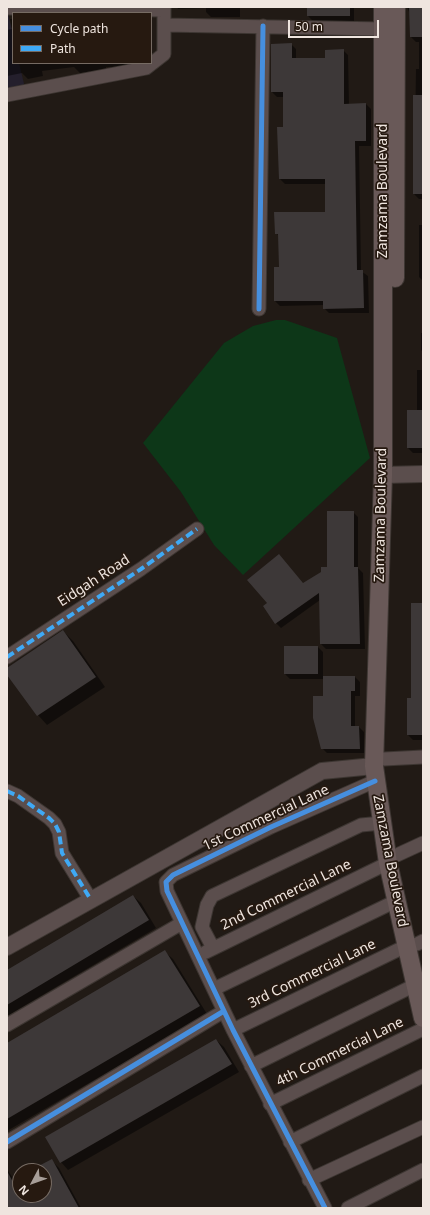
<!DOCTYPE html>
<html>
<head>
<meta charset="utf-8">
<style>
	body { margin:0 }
	#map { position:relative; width:430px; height:1215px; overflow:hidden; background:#211a15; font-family:"Noto Sans",sans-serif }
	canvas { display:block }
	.frame { position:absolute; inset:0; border:8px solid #efe5df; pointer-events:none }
	.legend { position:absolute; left:12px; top:12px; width:140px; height:52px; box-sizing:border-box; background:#261910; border:1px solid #766b63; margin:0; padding:5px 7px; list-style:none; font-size:12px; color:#efe5df }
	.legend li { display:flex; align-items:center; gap:8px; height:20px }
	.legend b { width:20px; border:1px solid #766b63 }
	.north { position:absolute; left:12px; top:1163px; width:40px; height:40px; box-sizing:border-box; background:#261910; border:1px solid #766b63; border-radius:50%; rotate:229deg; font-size:11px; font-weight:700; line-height:16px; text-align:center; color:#efe5df }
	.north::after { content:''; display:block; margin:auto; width:14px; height:18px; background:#a79e98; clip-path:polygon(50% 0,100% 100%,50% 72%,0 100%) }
	.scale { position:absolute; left:288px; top:20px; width:91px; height:18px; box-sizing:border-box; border:2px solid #efe5df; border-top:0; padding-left:5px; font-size:12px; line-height:14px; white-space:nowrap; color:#efe5df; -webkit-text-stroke:3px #261910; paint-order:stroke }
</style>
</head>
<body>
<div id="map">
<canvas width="430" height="1215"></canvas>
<div class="frame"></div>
<ul class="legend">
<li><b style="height:5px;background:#468fdf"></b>Cycle path</li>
<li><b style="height:5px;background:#3fa9f5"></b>Path</li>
</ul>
<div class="north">N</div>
<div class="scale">50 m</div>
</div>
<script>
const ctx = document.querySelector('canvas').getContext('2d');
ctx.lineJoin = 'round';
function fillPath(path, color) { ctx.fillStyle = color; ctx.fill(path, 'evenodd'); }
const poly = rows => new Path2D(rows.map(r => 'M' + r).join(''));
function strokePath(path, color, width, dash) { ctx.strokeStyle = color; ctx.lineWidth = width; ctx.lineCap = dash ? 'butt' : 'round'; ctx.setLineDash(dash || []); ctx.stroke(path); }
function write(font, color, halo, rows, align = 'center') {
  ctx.font = font + ' "Noto Sans",sans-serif'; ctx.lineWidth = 3.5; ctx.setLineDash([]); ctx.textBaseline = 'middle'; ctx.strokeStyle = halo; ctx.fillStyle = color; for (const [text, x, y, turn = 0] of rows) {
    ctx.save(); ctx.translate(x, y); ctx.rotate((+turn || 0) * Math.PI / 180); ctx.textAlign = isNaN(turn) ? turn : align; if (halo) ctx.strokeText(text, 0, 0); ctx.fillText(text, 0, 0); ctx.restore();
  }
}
const medical = poly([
	[7,9,13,35,13,63,19,63,26,92,7,95]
]);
const green = poly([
	[276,320,285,320,337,338,370,458,243,575,214,545,181,492,143,443,224,343,253,326]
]);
const shadow = poly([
	[177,7,289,7,289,8,240,7,240,17,211,17,206,12,206,8,178,9],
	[308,7,354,7,354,21,313,21,308,16],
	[407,7,423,7,423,199,419,199,414,194,416,69,419,69,419,42,416,42,411,37,410,14],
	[10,19,13,19,13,63,145,63,146,66,106,67,106,69,80,73,74,67,42,71,43,76,28,79,22,73,7,76,7,30,12,29],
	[291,44,296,49,296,59,326,59,343,50,348,55,349,105,366,104,371,109,371,146,359,146,361,271,368,276,369,313,329,313,324,308,324,305,280,306,275,301,280,268,280,237,276,233,326,213,326,184,285,184,280,179,284,128,284,97,277,97,272,92],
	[419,225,423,225,423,281,419,277],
	[421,333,423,333,423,352,421,350],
	[417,370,423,370,423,453,413,453,408,448,417,411],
	[353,512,358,517,358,568,363,573,365,649,326,649,321,644,320,600,281,628,276,623,303,584,328,568],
	[423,604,423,740,413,740,408,735],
	[63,631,73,641,105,687,47,725,38,715,7,673,7,669],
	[318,647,323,652,323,677,355,677,360,682,360,696,355,696,355,727,359,727,364,732,364,753,327,753,322,748,324,679,290,679,285,674],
	[133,896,141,903,156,928,7,1016,7,971],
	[165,952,173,959,207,1014,7,1131,7,1044],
	[216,1040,224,1047,239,1072,68,1170,61,1162],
	[51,1160,59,1168,81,1208,7,1208,7,1169,14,1180,20,1177,20,1195,44,1195,44,1171,31,1171]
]);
const building = poly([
	[307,7,350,7,350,16,307,16],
	[409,7,423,7,423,37,410,37],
	[292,43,292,58,325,58,325,50,344,49,344,104,366,103,366,141,355,141,357,270,363,270,364,308,323,309,323,301,274,301,274,267,279,267,278,234,275,234,274,212,325,212,325,179,279,179,277,127,283,127,283,92,271,92,271,44],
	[413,95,423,95,423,194,413,194],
	[407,410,423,410,423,448,407,448],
	[327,511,354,511,354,567,358,567,360,644,320,644,319,593,275,624,263,606,267,603,247,580,279,554,303,583,321,572,321,567,327,567],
	[411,603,423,603,423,735,407,735,407,698,411,698],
	[63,630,96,677,37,716,7,675,7,668],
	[284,646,318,646,318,674,284,674],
	[323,676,355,676,355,691,351,691,351,726,359,726,360,749,321,749,313,718,313,696,323,696],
	[133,895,149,920,7,1005,7,970],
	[165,950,200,1006,7,1119,7,1043],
	[216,1039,232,1064,60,1163,45,1137],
	[52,1159,79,1208,7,1208,7,1171,20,1195,44,1195,44,1171,29,1171]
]);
const minor = poly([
	[7,8,164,10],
	[164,25,383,29],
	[7,95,146,68,164,54,164,7],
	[259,309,263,26],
	[7,657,141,569,197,529],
	[384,759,423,757],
	[7,791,18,796,49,818,55,824,59,832,62,853,91,900],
	[397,855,423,843],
	[417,944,423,941],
	[213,948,202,927,207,905,212,896,361,825,382,823],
	[206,952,388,863],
	[214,989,396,901],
	[7,1025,182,923],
	[233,1030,406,946],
	[251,1066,415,985],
	[270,1104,423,1029],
	[7,1142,224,1011],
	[290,1142,423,1076],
	[309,1180,423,1127],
	[325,1208,233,1030,167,891,166,882,173,875,271,827,375,781],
	[348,1208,423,1170]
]);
const tertiary = poly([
	[383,475,423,474],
	[7,947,322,771,374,766]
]);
const secondary = poly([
	[383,7,383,475,374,766,388,863,423,1018],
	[395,278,396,7]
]);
const quiet = poly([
	[7,657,141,569,197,529],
	[7,791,18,796,49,818,55,824,59,832,62,853,91,900]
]);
const cycleway = poly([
	[259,309,263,26],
	[7,1142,224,1011],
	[325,1208,233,1030,167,891,166,882,173,875,271,827,375,781]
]);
const streetNames = [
	["Zamzama Boulevard",383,191,-90],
	["Zamzama Boulevard",381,515,-89],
	["Eidgah Road",94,581,-33],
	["1st Commercial Lane",266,818,-25],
	["Zamzama Boulevard",390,861,79],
	["2nd Commercial Lane",286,895,-26],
	["3rd Commercial Lane",312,974,-26],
	["4th Commercial Lane",340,1052,-26]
];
fillPath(medical, '#241f2c');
fillPath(green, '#0d3718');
fillPath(shadow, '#0007');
fillPath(building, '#3d3838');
strokePath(minor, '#3d3632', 15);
strokePath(tertiary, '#3d3632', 18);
strokePath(secondary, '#3d3632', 20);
strokePath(minor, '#5b4e4d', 13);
strokePath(tertiary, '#5b4e4d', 16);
strokePath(secondary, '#695958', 18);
strokePath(quiet, '#3fa9f5', 4, [8, 4]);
strokePath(cycleway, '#468fdf', 5);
write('14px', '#efe5df', '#261910', streetNames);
</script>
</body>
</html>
